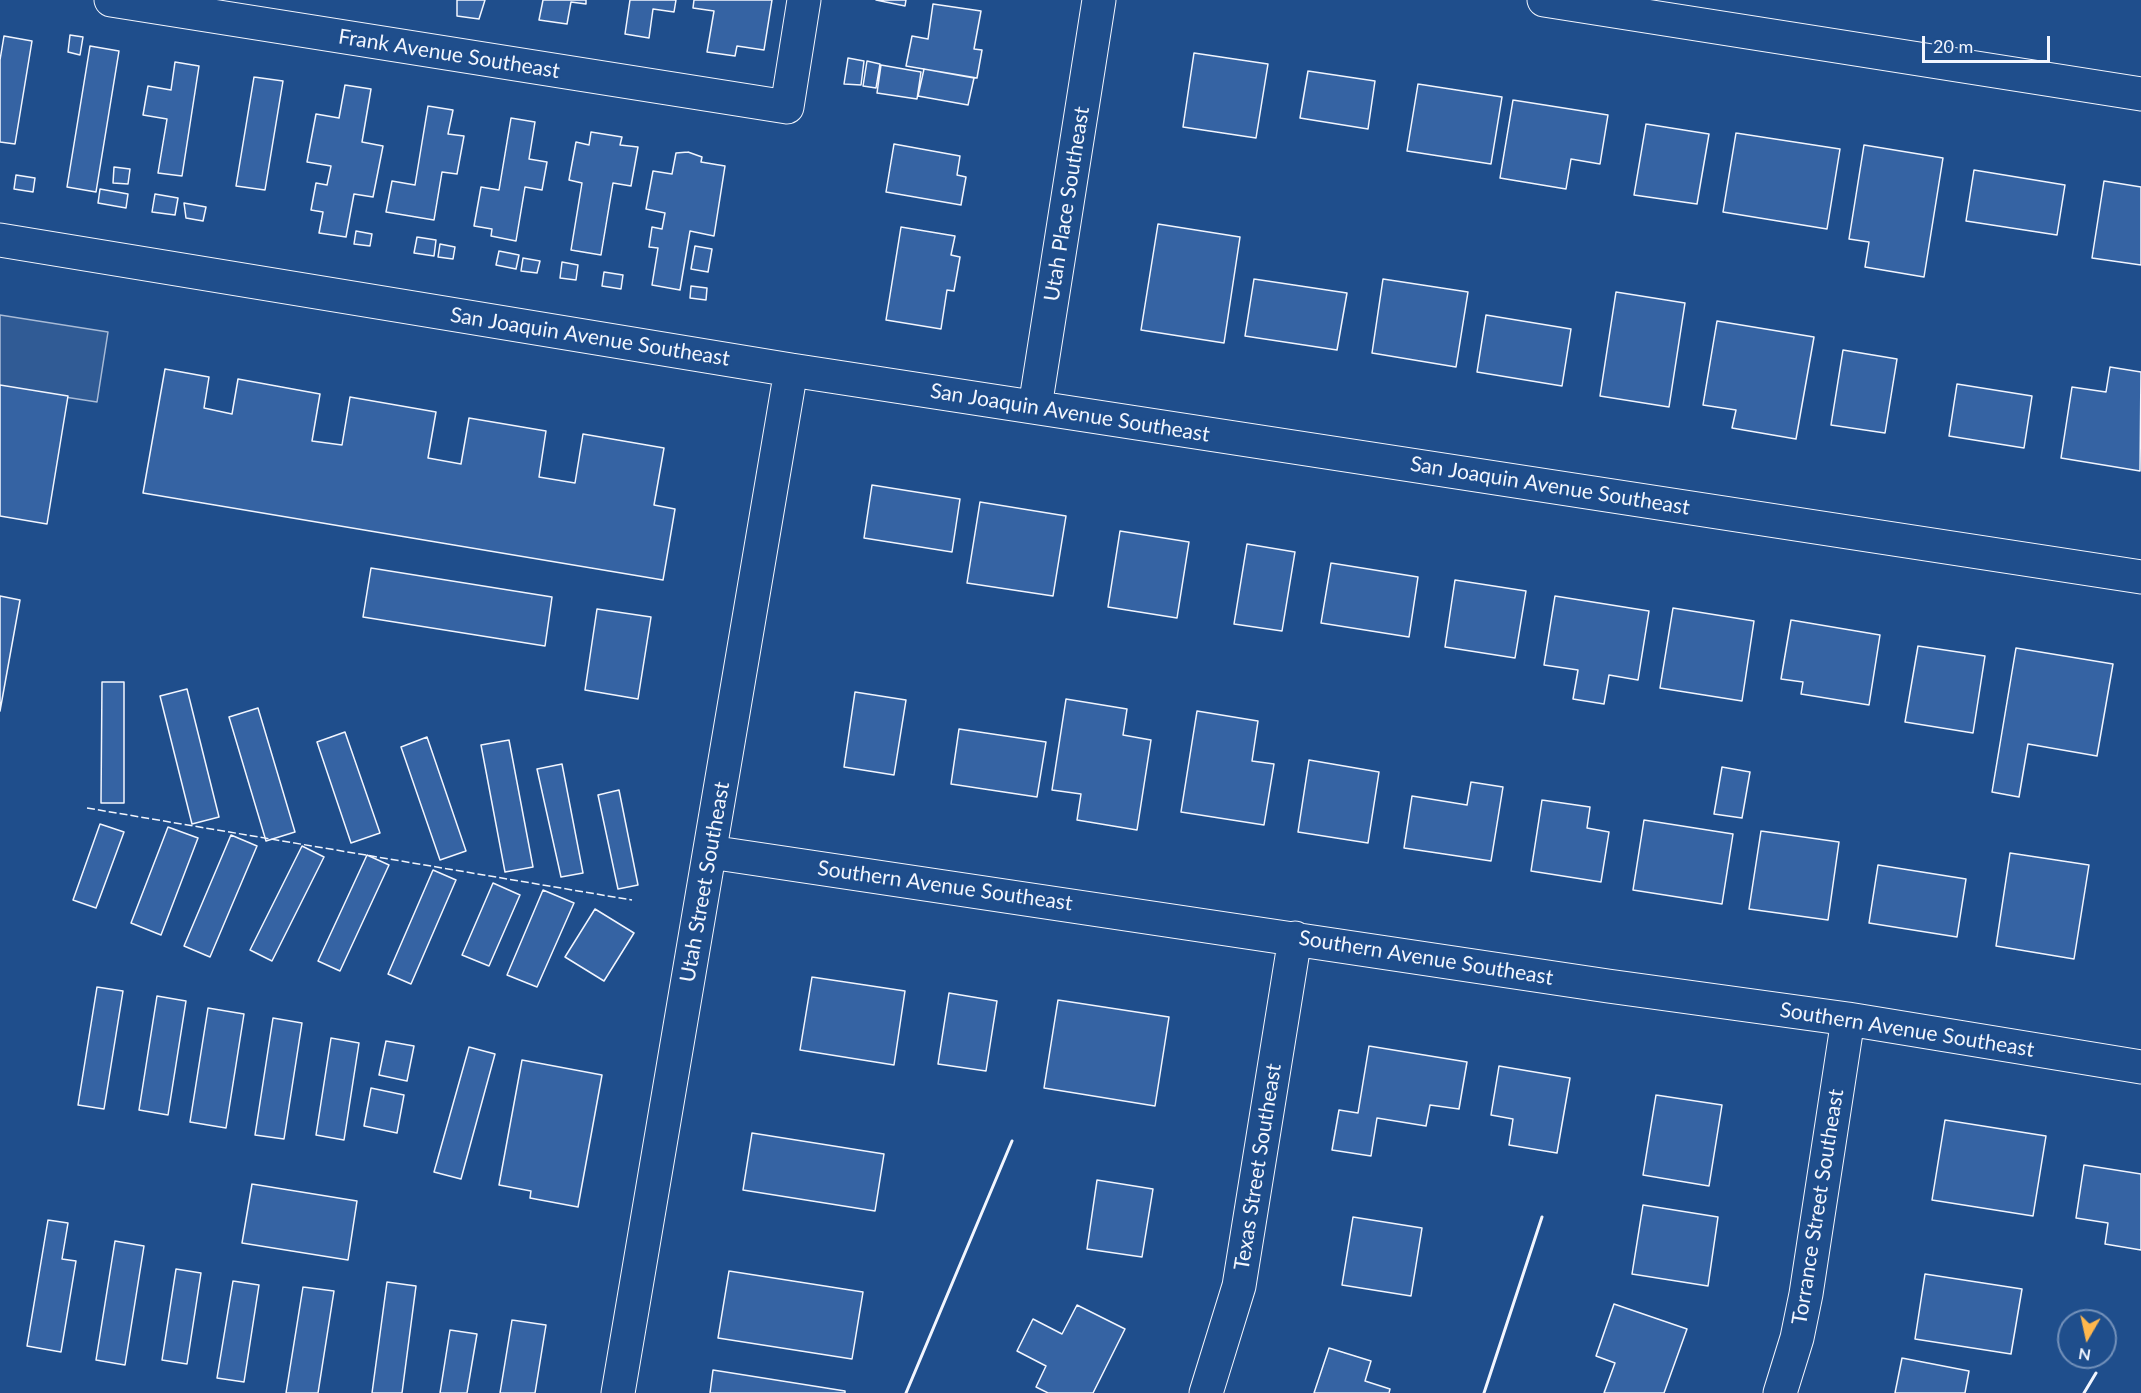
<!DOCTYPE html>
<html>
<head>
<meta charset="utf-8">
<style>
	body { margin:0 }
	#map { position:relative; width:2141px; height:1393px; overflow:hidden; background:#1f4e8c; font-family:Lato,sans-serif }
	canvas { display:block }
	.north { position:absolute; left:2057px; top:1309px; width:60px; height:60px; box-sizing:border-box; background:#1f4e8c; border:2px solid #7391ba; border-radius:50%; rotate:189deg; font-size:16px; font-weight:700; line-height:24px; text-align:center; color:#f2f6ff }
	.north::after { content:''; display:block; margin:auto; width:21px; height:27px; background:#ffb74d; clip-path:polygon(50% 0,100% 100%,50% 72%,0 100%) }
	.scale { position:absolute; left:1922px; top:36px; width:128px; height:27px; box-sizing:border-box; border:3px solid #f2f6ff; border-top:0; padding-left:8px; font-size:18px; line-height:21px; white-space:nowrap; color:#f2f6ff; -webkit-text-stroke:4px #1f4e8c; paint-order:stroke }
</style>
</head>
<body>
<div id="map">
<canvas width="2141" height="1393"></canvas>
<div class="north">N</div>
<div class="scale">20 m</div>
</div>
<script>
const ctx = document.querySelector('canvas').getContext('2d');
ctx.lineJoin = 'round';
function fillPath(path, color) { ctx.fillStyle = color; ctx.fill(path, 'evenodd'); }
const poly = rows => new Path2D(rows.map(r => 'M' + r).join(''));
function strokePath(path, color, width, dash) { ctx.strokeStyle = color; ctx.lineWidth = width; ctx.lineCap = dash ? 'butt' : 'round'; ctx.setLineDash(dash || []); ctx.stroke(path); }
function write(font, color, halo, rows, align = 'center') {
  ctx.font = font + ' Lato,sans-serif'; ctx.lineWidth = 4.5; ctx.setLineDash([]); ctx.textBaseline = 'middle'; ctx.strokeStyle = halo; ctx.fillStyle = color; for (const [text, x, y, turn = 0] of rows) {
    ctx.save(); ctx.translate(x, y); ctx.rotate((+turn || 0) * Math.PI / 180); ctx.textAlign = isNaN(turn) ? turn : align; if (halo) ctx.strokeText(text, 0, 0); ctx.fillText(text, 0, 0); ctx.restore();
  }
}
const green = poly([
	[0,315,108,332,97,402,0,387,0,315]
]);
const building = poly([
	[457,0,485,0,479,19,457,16,457,0],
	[543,0,586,0,586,4,571,2,567,24,539,20,543,0],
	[630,0,676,0,674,12,653,9,649,38,625,34,630,0],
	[694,0,772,0,764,50,737,46,735,56,707,52,714,11,693,8,694,0],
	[876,0,906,0,905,6,876,0],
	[933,4,981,11,974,49,982,50,977,78,906,66,912,36,928,39,933,4],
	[70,35,83,37,80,55,68,52,70,35],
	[4,36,32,41,15,144,0,142,0,60,4,36],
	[90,46,119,51,96,192,67,187,90,46],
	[1194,53,1268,64,1256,138,1183,127,1194,53],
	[848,58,864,61,861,85,844,84,848,58],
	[867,61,880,64,876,88,863,86,867,61],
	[175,62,199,66,182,176,158,173,167,119,143,115,148,86,171,90,175,62],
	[881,65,921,72,917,99,877,93,881,65],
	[924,69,974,78,968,105,918,96,924,69],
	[1308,71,1375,81,1368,129,1300,118,1308,71],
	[254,77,283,81,265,190,236,186,254,77],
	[1418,84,1502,97,1491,164,1407,151,1418,84],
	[345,85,371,89,362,142,383,146,373,197,354,194,346,237,319,233,323,212,311,210,316,183,327,185,331,166,307,162,316,114,339,118,345,85],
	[1513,100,1608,115,1600,164,1571,159,1566,189,1500,178,1513,100],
	[428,106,453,110,448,134,464,136,457,174,442,172,434,220,386,212,392,181,415,185,428,106],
	[511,118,535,122,529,159,547,162,542,190,525,187,516,241,491,236,492,229,474,226,481,187,499,190,511,118],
	[1646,124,1709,134,1697,204,1634,195,1646,124],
	[591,132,622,137,620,145,638,147,631,186,613,183,601,255,571,250,582,183,569,180,576,142,589,145,591,132],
	[1736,133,1840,149,1827,229,1723,212,1736,133],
	[894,144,960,156,957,175,966,177,961,205,886,192,894,144],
	[1864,145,1943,158,1924,277,1865,267,1869,242,1849,239,1864,145],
	[688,152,702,157,701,162,725,166,714,236,690,231,680,290,652,285,658,248,649,247,652,227,662,229,665,213,646,209,653,171,672,174,676,153,688,152],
	[114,167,130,169,128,184,113,183,114,167],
	[1974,170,2065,185,2057,235,1966,221,1974,170],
	[16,175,35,178,33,192,14,189,16,175],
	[2104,181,2141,187,2141,265,2092,258,2104,181],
	[100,189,128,194,126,208,98,203,100,189],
	[155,194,178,198,175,215,152,212,155,194],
	[184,203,206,207,203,221,186,218,184,203],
	[1158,224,1240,237,1224,343,1141,330,1158,224],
	[901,227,955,236,951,255,960,257,954,291,947,290,941,329,886,320,901,227],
	[356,231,372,234,370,246,354,244,356,231],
	[417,237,436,240,434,256,414,253,417,237],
	[440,244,455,247,453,259,438,257,440,244],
	[695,246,712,249,708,272,691,269,695,246],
	[499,251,519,255,516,269,496,265,499,251],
	[523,258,540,261,537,273,521,271,523,258],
	[562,262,578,265,576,280,560,278,562,262],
	[604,272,623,275,621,289,602,286,604,272],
	[1254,279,1347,293,1337,350,1245,336,1254,279],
	[1383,279,1468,292,1456,367,1372,353,1383,279],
	[691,286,707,288,706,300,690,298,691,286],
	[1616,292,1685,303,1669,407,1600,396,1616,292],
	[1486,315,1571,329,1562,386,1477,372,1486,315],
	[1717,321,1814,337,1796,439,1732,428,1736,410,1703,405,1717,321],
	[1843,350,1897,359,1885,433,1831,425,1843,350],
	[2110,367,2141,372,2140,471,2061,458,2072,387,2106,392,2110,367],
	[165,369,209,377,204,408,232,414,238,379,320,394,312,441,342,445,350,397,436,412,428,458,461,464,469,418,546,431,539,477,575,483,583,434,664,448,654,505,675,509,663,580,143,493,165,369],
	[1957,384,2032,396,2024,448,1949,436,1957,384],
	[0,385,68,396,47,524,0,516,0,385],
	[872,485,960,499,952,552,864,538,872,485],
	[980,502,1066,516,1053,596,967,583,980,502],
	[1120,531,1189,542,1177,618,1108,607,1120,531],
	[1247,544,1295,552,1282,631,1234,624,1247,544],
	[1331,563,1418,577,1409,637,1321,623,1331,563],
	[371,568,552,597,545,646,363,617,371,568],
	[1455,580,1526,591,1515,658,1445,647,1455,580],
	[0,596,20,600,0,711,0,596],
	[1555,596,1649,611,1638,680,1609,675,1604,704,1573,699,1578,670,1544,665,1555,596],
	[1673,608,1754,621,1742,701,1660,688,1673,608],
	[597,609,651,617,638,699,585,690,597,609],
	[1791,620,1880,635,1869,705,1801,694,1803,682,1781,679,1791,620],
	[1918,646,1985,656,1973,733,1905,722,1918,646],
	[2016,648,2113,664,2097,756,2028,744,2019,797,1992,792,2016,648],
	[102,682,124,682,124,803,101,803,102,682],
	[187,689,219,817,192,824,160,696,187,689],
	[855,692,906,700,894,775,844,767,855,692],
	[1066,699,1127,709,1123,735,1151,740,1137,830,1077,820,1081,794,1052,790,1066,699],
	[258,708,295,832,266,841,229,717,258,708],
	[1197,711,1258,721,1252,761,1274,764,1264,825,1181,812,1197,711],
	[959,729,1046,742,1037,797,951,784,959,729],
	[345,732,380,833,351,843,317,742,345,732],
	[427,737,466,851,440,860,401,747,427,737],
	[509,740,533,867,505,872,481,745,509,740],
	[1309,760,1379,772,1368,843,1298,832,1309,760],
	[562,764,583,873,561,877,537,769,562,764],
	[1722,767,1750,772,1742,818,1714,814,1722,767],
	[1471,782,1503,787,1491,861,1404,848,1412,796,1467,805,1471,782],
	[619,790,638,885,618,889,598,795,619,790],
	[1542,800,1590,807,1587,828,1609,832,1601,882,1531,871,1542,800],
	[1644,820,1733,834,1722,904,1633,890,1644,820],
	[100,824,124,832,96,908,73,900,100,824],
	[168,827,198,838,161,935,131,923,168,827],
	[1761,831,1839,842,1828,920,1749,909,1761,831],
	[231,835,257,846,210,957,184,946,231,835],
	[302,846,324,857,272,961,250,950,302,846],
	[2010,853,2089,865,2074,959,1996,946,2010,853],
	[367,855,389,865,340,971,318,961,367,855],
	[1878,865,1966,879,1957,937,1869,923,1878,865],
	[433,870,456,880,411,984,388,974,433,870],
	[493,883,520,895,489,966,462,955,493,883],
	[543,890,574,903,537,987,507,975,543,890],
	[595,909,634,933,604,981,565,957,595,909],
	[812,977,905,991,894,1065,800,1050,812,977],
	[97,987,123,991,104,1109,78,1105,97,987],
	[949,993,997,1001,986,1071,938,1064,949,993],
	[157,996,186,1001,168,1115,139,1110,157,996],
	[1058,1000,1169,1017,1155,1106,1044,1088,1058,1000],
	[208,1008,244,1014,226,1128,190,1122,208,1008],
	[273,1018,302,1023,284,1139,255,1135,273,1018],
	[331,1038,359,1043,344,1140,316,1135,331,1038],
	[386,1041,414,1046,407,1081,379,1075,386,1041],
	[1369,1046,1467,1062,1459,1109,1430,1105,1426,1126,1377,1118,1371,1156,1332,1150,1339,1110,1358,1113,1369,1046],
	[469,1047,495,1054,461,1179,434,1172,469,1047],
	[522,1060,602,1075,578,1207,530,1198,531,1191,499,1185,522,1060],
	[1499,1066,1570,1078,1557,1153,1509,1145,1513,1119,1491,1115,1499,1066],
	[371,1088,404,1095,397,1133,364,1126,371,1088],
	[1656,1095,1722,1105,1709,1186,1643,1175,1656,1095],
	[1945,1120,2046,1136,2033,1216,1932,1200,1945,1120],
	[752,1133,884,1154,875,1211,743,1190,752,1133],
	[2084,1165,2141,1174,2141,1250,2105,1244,2108,1223,2076,1218,2084,1165],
	[1097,1180,1153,1189,1142,1257,1087,1249,1097,1180],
	[252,1184,357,1201,348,1260,242,1243,252,1184],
	[1643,1205,1718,1217,1708,1286,1632,1274,1643,1205],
	[1353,1217,1422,1228,1411,1296,1342,1285,1353,1217],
	[48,1220,68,1223,62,1259,76,1261,61,1352,27,1346,48,1220],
	[115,1241,144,1246,125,1365,96,1360,115,1241],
	[176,1269,201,1273,187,1364,162,1360,176,1269],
	[729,1271,863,1292,852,1359,718,1338,729,1271],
	[1925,1274,2022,1289,2011,1354,1915,1339,1925,1274],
	[233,1281,259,1285,244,1382,217,1378,233,1281],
	[387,1282,416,1286,402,1393,372,1393,387,1282],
	[303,1287,334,1291,318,1393,286,1393,303,1287],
	[1614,1304,1687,1329,1664,1393,1604,1393,1615,1363,1596,1356,1614,1304],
	[1077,1305,1125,1329,1093,1393,1048,1393,1036,1387,1046,1366,1017,1351,1033,1319,1062,1334,1077,1305],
	[512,1320,546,1325,535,1393,500,1393,512,1320],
	[450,1330,477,1334,467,1393,440,1393,450,1330],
	[1329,1348,1371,1361,1365,1381,1390,1389,1389,1393,1314,1393,1329,1348],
	[1902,1358,1969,1371,1965,1393,1895,1393,1902,1358],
	[713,1370,845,1391,845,1393,710,1393,713,1370]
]);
const minor = poly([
	[111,0,787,107,804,0],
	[1544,0,2141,94],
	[0,240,791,370,2141,577],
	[1035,407,1099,0],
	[710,852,1608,986,1848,1019,2141,1067],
	[618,1393,791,370],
	[1206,1393,1239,1286,1295,938],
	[1780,1393,1797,1338,1806,1294,1848,1019]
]);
const fence = poly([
	[87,808,632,900]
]);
const wall = poly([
	[906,1393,1012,1141],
	[1484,1393,1542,1217],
	[2084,1393,2096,1373]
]);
const streetNames = [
	["Frank Avenue Southeast",449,54,9],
	["Utah Place Southeast",1067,204,-81],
	["San Joaquin Avenue Southeast",590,337,9],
	["San Joaquin Avenue Southeast",1070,413,9],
	["San Joaquin Avenue Southeast",1550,486,9],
	["Utah Street Southeast",705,882,-80],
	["Southern Avenue Southeast",945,886,8],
	["Southern Avenue Southeast",1426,958,9],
	["Southern Avenue Southeast",1907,1030,9],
	["Texas Street Southeast",1258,1167,-81],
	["Torrance Street Southeast",1818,1207,-81]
];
fillPath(green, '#305b95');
strokePath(green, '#a8bbd7', 1.5);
fillPath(building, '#3563a3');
strokePath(building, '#f2f6ff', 1.5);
strokePath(minor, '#f2f6ff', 35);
strokePath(minor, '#1f4e8c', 33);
strokePath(fence, '#f2f6ff', 1.5, [8, 3]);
strokePath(wall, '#f2f6ff', 3);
write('21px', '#f2f6ff', '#1f4e8c', streetNames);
</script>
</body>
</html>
